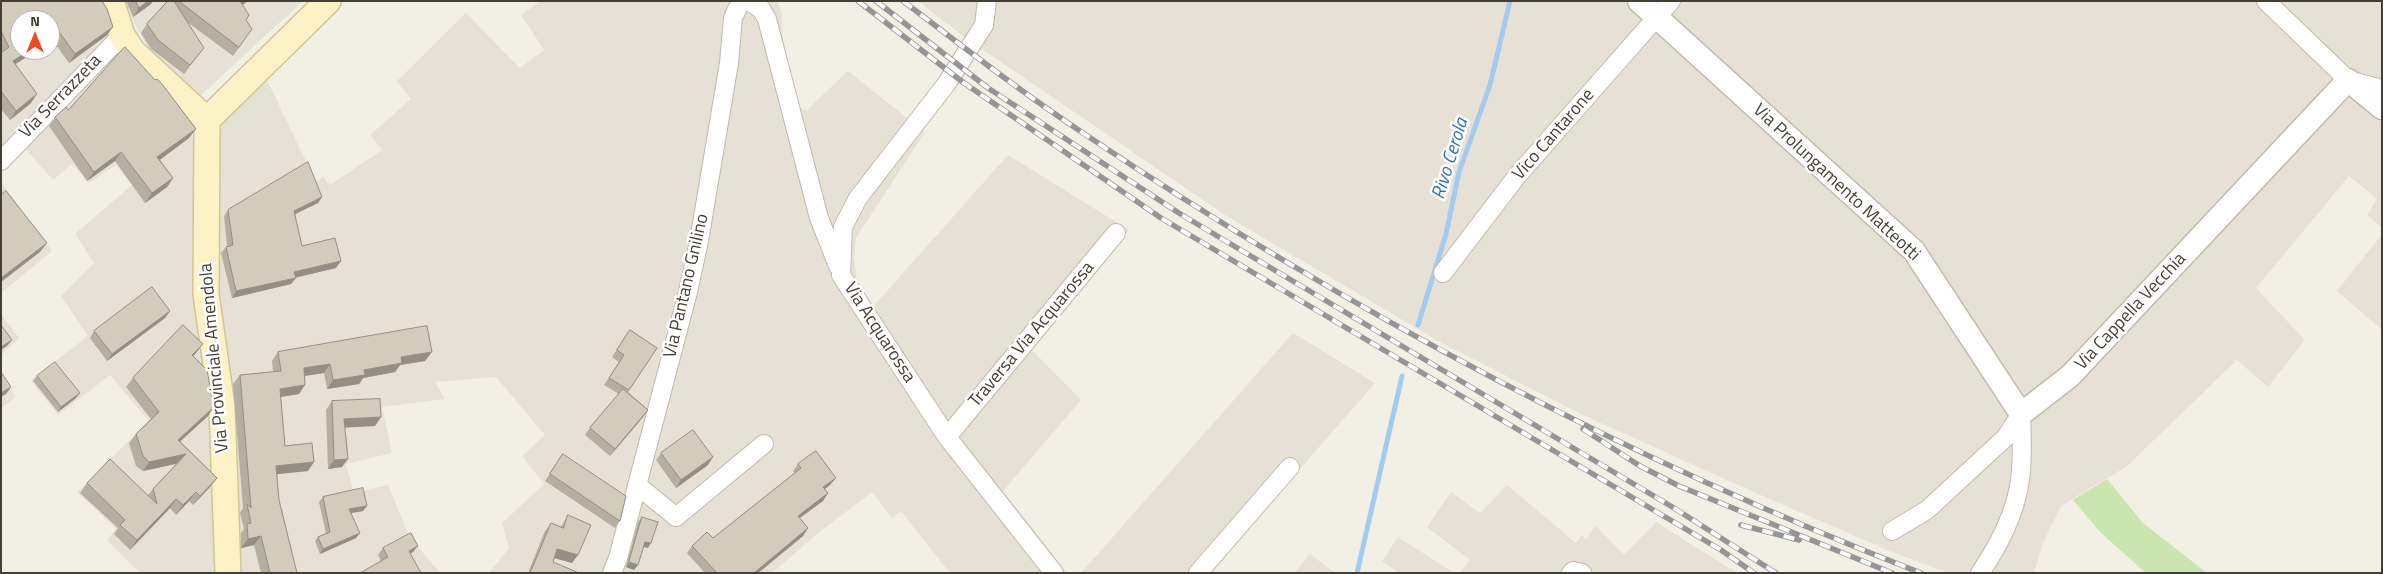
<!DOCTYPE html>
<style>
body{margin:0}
#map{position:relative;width:2383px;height:574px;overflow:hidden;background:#f2efe5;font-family:"Titillium Web",sans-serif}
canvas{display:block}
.frame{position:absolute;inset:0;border:2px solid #443f35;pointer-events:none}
.north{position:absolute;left:10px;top:10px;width:50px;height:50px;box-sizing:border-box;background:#fff;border:1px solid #b4b2ae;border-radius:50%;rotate:0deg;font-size:14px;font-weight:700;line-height:20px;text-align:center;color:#443f35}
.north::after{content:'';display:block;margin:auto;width:18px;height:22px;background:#f3481c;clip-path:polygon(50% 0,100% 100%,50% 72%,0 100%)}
</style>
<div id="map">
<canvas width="2383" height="574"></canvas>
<div class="frame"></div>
<div class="north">N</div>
</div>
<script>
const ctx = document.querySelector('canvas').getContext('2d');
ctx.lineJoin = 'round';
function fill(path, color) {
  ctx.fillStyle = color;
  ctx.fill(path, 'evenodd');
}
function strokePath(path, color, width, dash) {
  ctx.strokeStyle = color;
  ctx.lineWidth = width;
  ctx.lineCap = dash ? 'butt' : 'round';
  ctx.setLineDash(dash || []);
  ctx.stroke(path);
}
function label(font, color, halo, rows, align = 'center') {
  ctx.font = font + ' "Titillium Web",sans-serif';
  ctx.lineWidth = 5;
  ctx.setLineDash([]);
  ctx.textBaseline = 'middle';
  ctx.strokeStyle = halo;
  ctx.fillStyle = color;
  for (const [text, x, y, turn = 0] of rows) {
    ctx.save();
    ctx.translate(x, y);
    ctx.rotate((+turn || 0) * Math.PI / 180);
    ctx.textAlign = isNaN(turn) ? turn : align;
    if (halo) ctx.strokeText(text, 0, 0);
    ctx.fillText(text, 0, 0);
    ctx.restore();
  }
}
const residential = new Path2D(`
 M1,1L114,33L1,150ZM20,20H50V50H20Z
 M123,1H303L201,95L149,50Z
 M541,1H778L782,17L783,44L797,109L807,110L848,71L925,132L856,238L854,256L856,275L864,297L871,309L1008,155L1129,230L1029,347L1081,400L1003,491L1067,573H950L901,511L892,518L872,492L818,533L772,573H489L509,548L502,523L544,484L522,456L545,435L496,377L435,382L445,399L382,407L392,453L346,464L354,493L388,485L409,536L440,573H238L214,273L220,202L221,125L227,113L266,78L316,182L323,177L330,185L382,150L370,135L411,99L397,81L466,13L520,68L544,50L521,15Z
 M918,1H2382V228L2367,215L2377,199L2349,176L2256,288L2305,340L2268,387L2237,360L2127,466L2061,506L2043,543L2034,573H1949L1892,552L1749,490L1583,415L1438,341L1225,215L963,36Z
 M119,49L191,132L199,166L207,392L216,471L218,573H140L107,540L116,529L77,492L149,421L110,375L58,415L31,380L88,336L61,296L94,263L75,234L132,185L116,165L89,183L72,164L53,180L23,146Z
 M1,182L52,251L1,293Z
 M2382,234V330L2337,291Z
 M1,314L19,338L1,355Z
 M1293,333L1375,383L1209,573H1081Z
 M1,377L16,397L1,408Z
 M1507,485L1576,543L1582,535L1586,539L1596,526L1624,555L1656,522L1737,573H1460L1470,560L1427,527L1451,492L1480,513Z
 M1398,537L1454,573H1399L1382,561Z
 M1310,554L1335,573H1294Z`);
const green = new Path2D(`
 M2107,479L2143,523L2207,573H2146L2101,533L2073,500Z`);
const stream = new Path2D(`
 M1418,325L1446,234L1459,172L1490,85L1510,1
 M1357,573L1402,376`);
const minor = new Path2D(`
 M748,1L761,9L767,19L819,218L838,266
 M987,1L984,25L947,83L858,198L843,227L841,275L947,437L1054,573
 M2266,1L2348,80L2382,89
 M1,161L122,35
 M1443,273L1517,176L1671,1
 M947,437L1116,233
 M637,485L676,517L764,444
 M1892,531L1927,510L2006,437L2021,414
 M612,573L618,558L688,292L699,241L729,63L733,18L740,3L748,1
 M1198,573L1290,467
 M1571,573L1573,571L1582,573
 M1980,573C1998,547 2016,512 2020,480C2023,458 2022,436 2021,414`);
const tertiary = new Path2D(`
 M1639,1L1914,251L2021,414L2070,376L2348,80L2382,108`);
const secondary = new Path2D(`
 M111,1L122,35L133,52L207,120L206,294L222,407L228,573
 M207,120L328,1`);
const rail = new Path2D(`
 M858,1L964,83L1161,218L1721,550L1754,573
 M876,1L988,88L1182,215L1674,508L1776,573
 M903,1C962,46 1021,92 1083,133C1345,309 1627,459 1921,573
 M1583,429L1640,466L1679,486L1892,573
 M1741,525L1799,540`);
const wall = new Path2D(`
 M1,1L107,35L69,63L53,41L50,42V20L20,50H38L15,64L31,103L10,120L1,109Z
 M126,1H153L151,4L133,17Z
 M168,1H248L243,5L246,20V38L233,56L186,21L197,57L184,74L151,49L141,33L147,24Z
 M68,110L189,138L160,160L173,178L167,187L145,203L115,161L87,181L49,126L55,117Z
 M322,197L318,203L295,214L302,246L336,268L296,277L291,284L232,298L221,253L226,247L227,246L224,216L228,210Z
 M170,311L165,318L107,361L90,338L94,331Z
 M630,330L657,348L628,392L648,410L643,417L610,456L585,435L590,428L619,394L604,385L619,362L612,357Z
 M278,352L425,361L400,365L395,372L363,378L359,384L327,389L324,373L304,376L299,394L280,397L285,446L308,471L277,474L279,500L297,573H261L254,545L241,548V533L244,529L240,513L243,508L233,384L240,375L273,372L272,361Z
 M196,353L193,356L208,416L180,441L217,478L210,487L193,505L189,501L176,515L170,508L130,550L114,534L118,528L80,493L87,483L148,495L153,489L176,464L143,471L136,466L129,443L136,434L151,419L126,387L133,378Z
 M37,376L76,398L58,412L33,381Z
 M332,401L375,426L345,427L342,467L328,469L326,410Z
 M661,453L708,465L676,488L656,460Z
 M563,454L620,521L615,528L545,481Z
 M798,464L830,485L825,489L828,493L823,501L799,518L808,528L803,536L758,573H705L687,553L692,546L713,538L795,473L793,471Z
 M323,497L363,511L350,513L356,538L320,554L315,541L318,537L326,533L319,502Z
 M568,515L572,563L554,558L553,562L579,573H528L545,531L551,523L561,527Z
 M642,517L648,548L643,547L634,570L626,567L638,522Z
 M383,548L413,552L381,561L378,555Z`);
const shadedWall = new Path2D(`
 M148,1H153L151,4L133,17L139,8Z
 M240,1H248L234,10Z
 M113,27L107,35L69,63L75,54Z
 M59,32L53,41L50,42V38Z
 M30,50H38L6,70L13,61Z
 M37,94L31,103L10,120L16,111Z
 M196,129L189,138L151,166L157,157Z
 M121,152L115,161L87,181L94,172Z
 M173,178L167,187L145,203L152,193Z
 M322,197L318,203L289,217L294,211Z
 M47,243L40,252L1,282V278Z
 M341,261L336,268L290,279L294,272Z
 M296,278L291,284L232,298L236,291Z
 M170,311L165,318L107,361L112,354Z
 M12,340L7,346L1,350V347Z
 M203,344L196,353L186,364L192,355Z
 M432,352L425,361L400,365L395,372L363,378L359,384L327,389L333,380L401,357Z
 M330,364L324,373L297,377L304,368Z
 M305,385L299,394L273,398L280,389Z
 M11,387L6,394L1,397V393Z
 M80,393L76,398L58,412L61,407Z
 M214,407L208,416L172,449L178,440Z
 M648,410L643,417L610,456L615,449Z
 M381,417L375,426L338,428L344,419Z
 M186,454L179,463L143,471L149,462Z
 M713,457L708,465L676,488L681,480Z
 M348,459L342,467L328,469L334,460Z
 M314,462L308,471L269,475L276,466Z
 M217,478L210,487L193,505L200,496Z
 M836,478L830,485L818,494L823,487Z
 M196,492L189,501L176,515L183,505Z
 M828,493L823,501L793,523L798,516Z
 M176,499L170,508L130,550L137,540Z
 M367,506L363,511L345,514L349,509Z
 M808,528L803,536L758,573H754Z
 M360,533L356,538L320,554L323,549Z
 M261,536L254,545L241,548L248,539Z
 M645,542L651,543L648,548L641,546Z
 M418,546L413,552L404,557L409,551Z
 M557,549L578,555L572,563L551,557Z
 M629,562L638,565L634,570L626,567Z`);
const building = new Path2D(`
 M1,1H102L107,9L113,27L75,54L59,32L50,38V20H20V50H30L13,61L37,94L16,111L1,91V53L9,47L1,31Z
 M136,1H148L139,8Z
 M168,1H174L204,48L190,65L158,40L147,24Z
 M179,1H240L249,15L246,20L252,29L239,47Z
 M125,47L155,80L157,79L162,84L196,129L157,157L173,178L152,193L121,152L94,172L55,117L66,107L68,110Z
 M308,162L322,197L294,211L302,246L335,238L341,261L294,272L296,278L236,291L226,247L233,245L228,210Z
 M6,191L47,243L1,278V195Z
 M152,287L170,311L112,354L94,331Z
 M1,325L12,340L1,347Z
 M183,325L203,344L192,355L207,370L214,407L178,440L217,478L200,496L196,492L183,505L176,499L137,540L120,525L125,520L87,483L110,459L157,504L153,489L186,454L149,462L143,456L136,434L159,412L133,378Z
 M427,326L432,352L401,357L402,363L364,370L365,375L333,380L330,364L304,368L305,385L280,389L285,446L312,443L314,462L276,466L279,500L297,573H270L261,536L248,539L247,524L251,523L247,504L251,508L240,375L281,371L278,352Z
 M630,330L657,348L629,390L609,378L624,355L617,350Z
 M55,362L80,393L61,407L37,376Z
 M1,372L11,387L1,393Z
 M623,389L648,410L615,449L590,428Z
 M380,399L381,417L344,419L348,459L334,460L332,401Z
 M693,430L713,457L681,480L661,453Z
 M816,451L836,478L823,487L828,493L798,516L808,528L754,573H717L692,546L707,532L713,538L801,468L798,464Z
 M563,454L626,496L620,521L550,474Z
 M363,488L367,506L349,509L360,533L323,549L318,537L330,532L323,497Z
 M568,515L591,525L578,555L557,549L553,562L579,573H530L551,523L563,528Z
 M642,517L658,522L651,543L645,542L638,565L629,562Z
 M411,533L418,546L409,551L421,573H360L388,557L383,548Z`);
const streetNames = [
 ["Via Serrazzeta",61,97,-46],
 ["Vico Cantarone",1554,135,-49],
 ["Via Prolungamento Matteotti",1836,183,43],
 ["Via Pantano Gnilino",687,286,-77],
 ["Via Cappella Vecchia",2131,312,-47],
 ["Via Acquarossa",879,333,57],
 ["Traversa Via Acquarossa",1032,335,-50],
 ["Via Provinciale Amendola",215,358,-95]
];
const waterNames = [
 ["Rivo Cerola",1451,159,-73]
];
fill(residential, '#e6e1d4');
fill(green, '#cae5af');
strokePath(stream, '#a3cbee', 5);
strokePath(minor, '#c0baab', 20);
strokePath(tertiary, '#c0baab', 25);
strokePath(secondary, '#d1c497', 28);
strokePath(minor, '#fff', 18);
strokePath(tertiary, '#fff', 22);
strokePath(secondary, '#fdf2c5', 25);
strokePath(rail, '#959595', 5.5);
strokePath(rail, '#fff', 4, [11]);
fill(wall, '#b5afa1');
fill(shadedWall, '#948e83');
fill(building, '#d3cbbb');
strokePath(building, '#948e83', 1);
label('18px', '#443f35', '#fff', streetNames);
label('italic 19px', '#3272ad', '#fff', waterNames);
</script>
